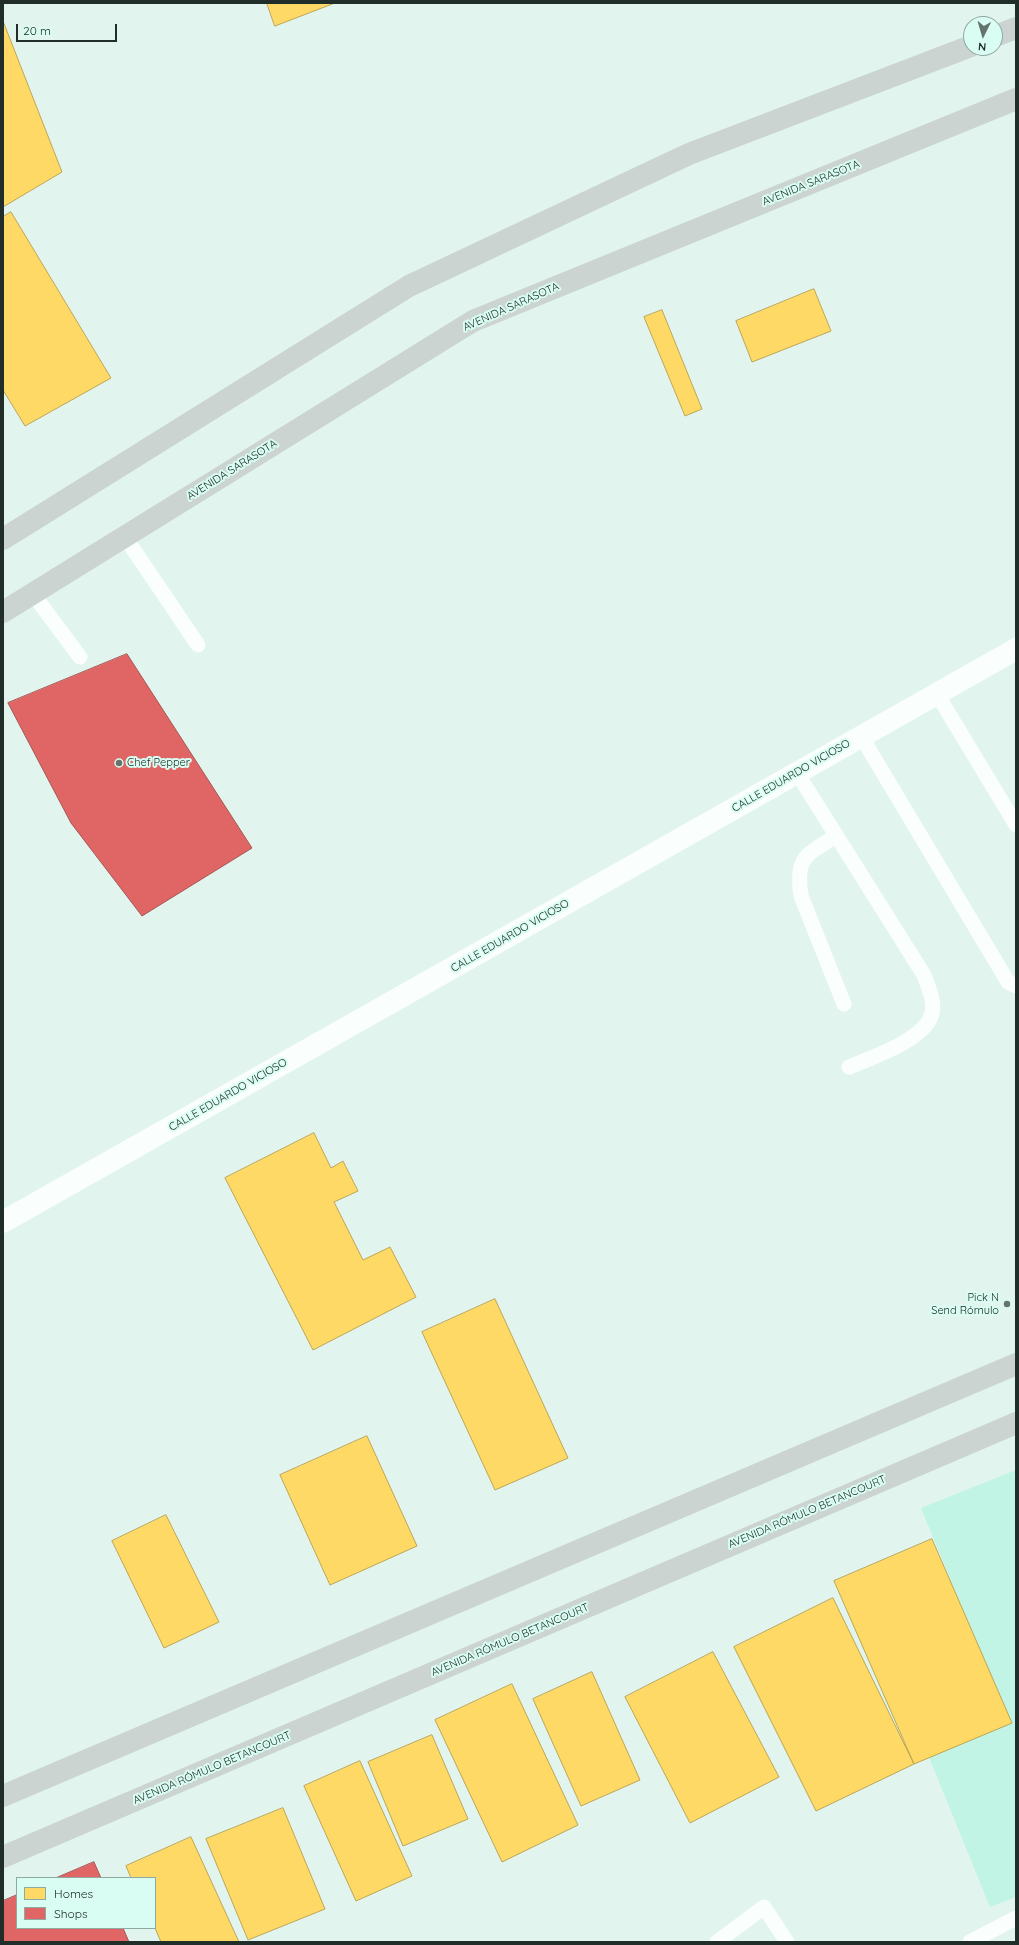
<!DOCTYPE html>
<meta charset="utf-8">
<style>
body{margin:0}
#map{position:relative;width:1019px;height:1945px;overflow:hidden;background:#e1f5ee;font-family:Quicksand,sans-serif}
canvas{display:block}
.frame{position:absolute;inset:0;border:4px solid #202d29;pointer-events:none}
.legend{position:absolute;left:16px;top:1877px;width:140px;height:52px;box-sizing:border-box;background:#d9fdf2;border:1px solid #8faaa2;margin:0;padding:5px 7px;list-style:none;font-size:12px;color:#202d29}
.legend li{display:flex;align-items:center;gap:8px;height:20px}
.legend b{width:20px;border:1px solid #8faaa2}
.north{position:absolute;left:963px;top:16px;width:40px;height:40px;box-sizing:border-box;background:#d9fdf2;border:1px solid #8faaa2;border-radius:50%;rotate:185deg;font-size:11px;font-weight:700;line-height:16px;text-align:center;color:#202d29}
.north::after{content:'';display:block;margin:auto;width:14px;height:18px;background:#64736e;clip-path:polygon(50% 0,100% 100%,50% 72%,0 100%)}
.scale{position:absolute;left:16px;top:24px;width:101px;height:18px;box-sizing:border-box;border:2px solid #202d29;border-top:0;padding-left:5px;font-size:12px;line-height:14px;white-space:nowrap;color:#202d29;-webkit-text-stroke:3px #d9fdf2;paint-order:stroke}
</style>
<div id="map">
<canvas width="1019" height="1945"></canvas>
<div class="frame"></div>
<ul class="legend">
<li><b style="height:11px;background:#ffd966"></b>Homes</li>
<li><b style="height:11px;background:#e06666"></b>Shops</li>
</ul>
<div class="north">N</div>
<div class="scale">20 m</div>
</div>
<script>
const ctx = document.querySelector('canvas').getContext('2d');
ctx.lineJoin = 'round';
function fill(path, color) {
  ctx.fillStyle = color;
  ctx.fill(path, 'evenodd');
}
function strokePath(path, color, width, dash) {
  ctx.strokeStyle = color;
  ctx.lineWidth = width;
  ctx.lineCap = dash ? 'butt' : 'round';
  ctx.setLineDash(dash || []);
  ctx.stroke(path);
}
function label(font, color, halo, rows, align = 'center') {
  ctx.font = font + ' Quicksand,sans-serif';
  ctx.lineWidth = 4;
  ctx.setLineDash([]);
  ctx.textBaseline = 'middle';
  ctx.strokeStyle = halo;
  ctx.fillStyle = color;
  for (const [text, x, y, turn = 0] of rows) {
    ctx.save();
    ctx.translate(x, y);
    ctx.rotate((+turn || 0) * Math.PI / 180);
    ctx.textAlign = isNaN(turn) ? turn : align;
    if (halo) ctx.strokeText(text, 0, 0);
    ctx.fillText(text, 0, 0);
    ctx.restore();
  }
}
const green = new Path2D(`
 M1016,1470V1897L990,1907L926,1750L1007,1718L921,1508Z`);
const homes = new Path2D(`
 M267,3H335L275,26Z
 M3,21L62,172L3,207Z
 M11,212L111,378L25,426L3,390V217Z
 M814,289L831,331L752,362L736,321Z
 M662,310L702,409L685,416L644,317Z
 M314,1133L331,1168L343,1161L358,1191L334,1202L363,1260L390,1247L416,1297L313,1350L225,1178Z
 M495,1299L568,1458L495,1490L422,1332Z
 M367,1436L417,1546L330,1585L280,1475Z
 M166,1515L219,1622L164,1648L112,1541Z
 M932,1539L1012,1723L914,1764L834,1581Z
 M833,1598L914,1764L816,1811L734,1647Z
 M713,1652L779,1777L690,1823L625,1697Z
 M592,1672L640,1780L581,1806L533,1699Z
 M512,1684L578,1825L502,1862L435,1720Z
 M432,1735L468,1819L403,1846L368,1762Z
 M360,1761L412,1876L356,1901L304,1786Z
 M283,1808L325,1909L248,1940L206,1839Z
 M191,1837L239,1942H161L155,1928V1878H131L126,1866Z`);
const shops = new Path2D(`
 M127,654L252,848L142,916L71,823L8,703Z
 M94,1862L101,1878H56Z
 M17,1895V1928H123L129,1942H3V1901Z`);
const service = new Path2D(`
 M125,537L198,645
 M33,594L80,657
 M937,694L1016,825
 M861,736L1008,982L1016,986
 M797,773L924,975C928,987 935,1000 932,1013C927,1039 871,1058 849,1067
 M836,836C806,855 795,857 801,896L844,1004
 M717,1942L764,1907L787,1942
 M970,1942L1016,1918`);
const minor = new Path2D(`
 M3,1222L1016,649`);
const secondary = new Path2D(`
 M995,36L1016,28
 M3,539L409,286L689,154L971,46
 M3,612L473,321L1016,99
 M3,1796L1016,1364
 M3,1857L1016,1423`);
const markers = [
 [119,763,4,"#64736e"],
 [1007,1304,4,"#64736e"]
];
const streetNames = [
 ["AVENIDA SARASOTA",811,183,-22],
 ["AVENIDA SARASOTA",511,307,-24],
 ["AVENIDA SARASOTA",232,470,-32],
 ["CALLE EDUARDO VICIOSO",791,776,-30],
 ["CALLE EDUARDO VICIOSO",510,936,-30],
 ["CALLE EDUARDO VICIOSO",228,1095,-30],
 ["AVENIDA RÓMULO BETANCOURT",807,1512,-23],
 ["AVENIDA RÓMULO BETANCOURT",510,1640,-23],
 ["AVENIDA RÓMULO BETANCOURT",212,1768,-23]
];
const poiNames = [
 ["Chef Pepper",127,763],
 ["Pick N",999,1298,"right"],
 ["Send Rómulo",999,1311,"right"]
];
fill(green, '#c2f4e5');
fill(homes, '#ffd966');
strokePath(homes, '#bca554', 1);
fill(shops, '#e06666');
strokePath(shops, '#a65554', 1);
strokePath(service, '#fafefc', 15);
strokePath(minor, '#fafefc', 22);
strokePath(secondary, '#cbd4d1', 22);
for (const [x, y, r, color] of markers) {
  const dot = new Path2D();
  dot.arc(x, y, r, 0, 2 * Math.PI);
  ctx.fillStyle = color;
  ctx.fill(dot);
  strokePath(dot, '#d9fdf2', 1.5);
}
label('11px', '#202d29', '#d9fdf2', streetNames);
label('11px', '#202d29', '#d9fdf2', poiNames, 'left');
</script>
